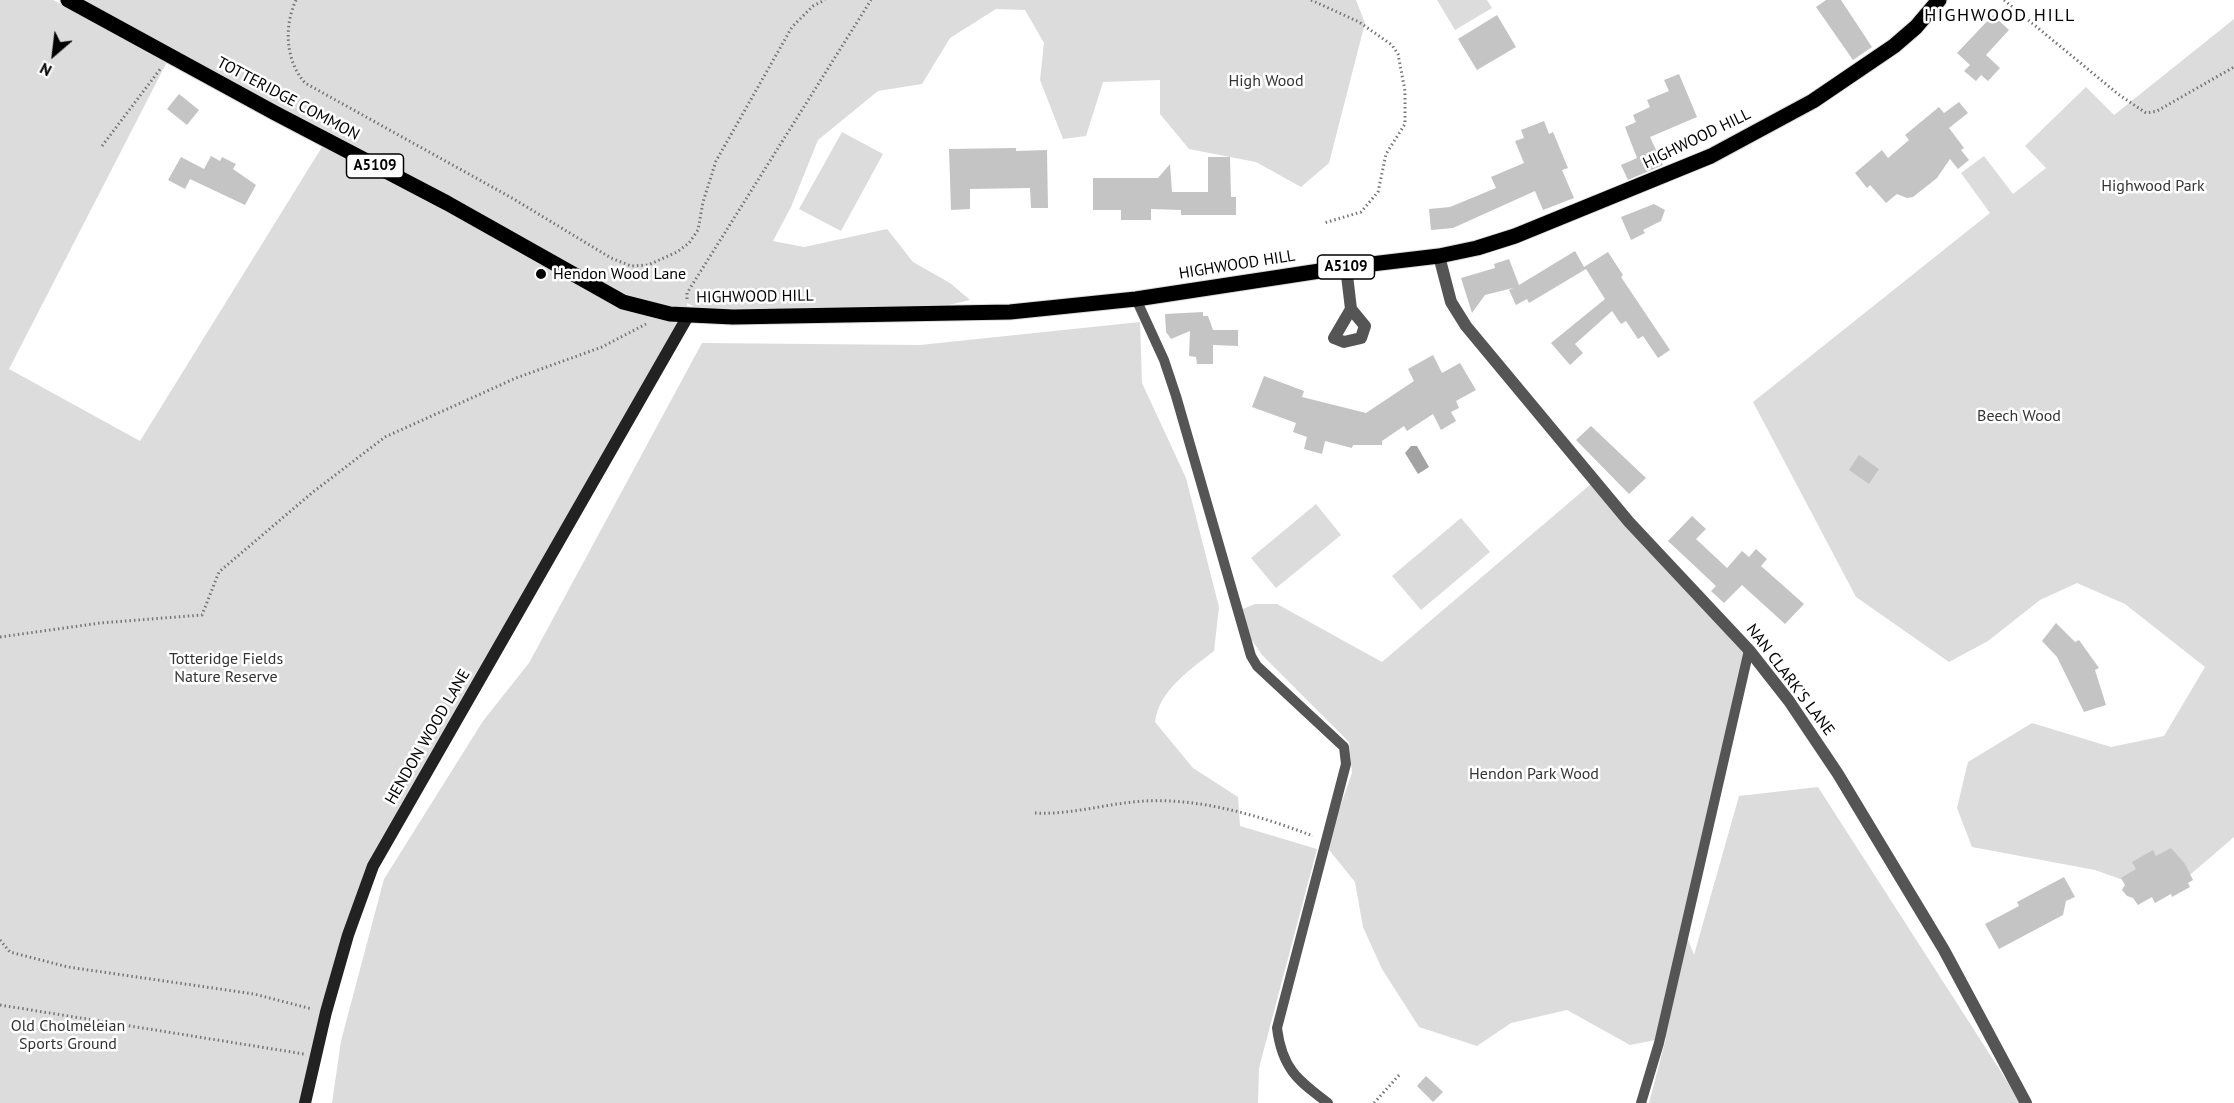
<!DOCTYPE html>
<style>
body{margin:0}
#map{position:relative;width:2234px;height:1103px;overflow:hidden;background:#fff;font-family:"PT Sans",sans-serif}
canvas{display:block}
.north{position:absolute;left:24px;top:24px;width:60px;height:60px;-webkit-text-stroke:4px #fff;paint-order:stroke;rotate:208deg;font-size:16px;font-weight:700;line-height:24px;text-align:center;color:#000}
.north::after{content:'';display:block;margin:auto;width:21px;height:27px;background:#000;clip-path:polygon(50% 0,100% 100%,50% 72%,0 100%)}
</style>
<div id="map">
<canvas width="2234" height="1103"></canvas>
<div class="north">N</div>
</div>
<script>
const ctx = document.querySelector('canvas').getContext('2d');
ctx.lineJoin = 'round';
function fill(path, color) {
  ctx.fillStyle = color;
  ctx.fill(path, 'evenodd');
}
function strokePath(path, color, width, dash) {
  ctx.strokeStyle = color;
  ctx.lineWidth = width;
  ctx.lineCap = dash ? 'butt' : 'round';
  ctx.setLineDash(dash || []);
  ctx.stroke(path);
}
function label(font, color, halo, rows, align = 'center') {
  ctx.font = font + ' "PT Sans",sans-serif';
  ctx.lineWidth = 5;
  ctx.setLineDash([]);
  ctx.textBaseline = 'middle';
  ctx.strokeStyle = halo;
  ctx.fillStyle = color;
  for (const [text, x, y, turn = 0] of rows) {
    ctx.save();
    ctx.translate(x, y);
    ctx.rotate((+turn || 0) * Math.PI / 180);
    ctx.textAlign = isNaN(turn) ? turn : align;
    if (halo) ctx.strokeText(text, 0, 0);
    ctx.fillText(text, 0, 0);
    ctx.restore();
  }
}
const green = new Path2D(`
 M0,0H53L157,50L68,0H1356L1365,23L1329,163L1301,187L1256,162L1189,149L1160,114V80L1103,82L1086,136L1063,139L1040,80L1044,43L1025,10L996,9L950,38L922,84L878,91L818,140L791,207L773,241L804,247L887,229L913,262L950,283L970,300L902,316L700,310L687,303L688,316L373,866L305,1103H0ZM170,56L338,147L334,153L322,147L140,441L9,369Z
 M1437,0H1487L1492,8L1455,30Z
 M2234,19V837L2191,874L2140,886L2095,870L1972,847L1957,808L1968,762L2032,723L2111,747L2164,736L2205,667L2125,604L2077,583L2040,600L1988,641L1949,662L1856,597L1753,402L1990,213L1961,173L1984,156L2013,194L2046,168L2025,146L2086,87L2114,115Z
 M842,132L883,154L841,231L799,209Z
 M1140,322L1142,383L1186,478L1219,607L1214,651C1190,670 1159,690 1155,722L1193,768L1238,797L1240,826L1317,849L1259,1068L1258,1103H332L341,1041L384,879L483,721L529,663L702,343L920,345Z
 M1598,478L1749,650L1684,929L1694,955L1739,796L1818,787L2021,1103H1649L1666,1038L1630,1045L1567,1010L1511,1023L1477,1046L1419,1027L1382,969L1363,927L1355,882L1326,846L1352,773L1349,742L1262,655L1247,633L1240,610L1255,604H1277L1382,662Z
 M1316,504L1341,535L1276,588L1251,558Z
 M1461,518L1490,552L1421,610L1392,576Z`);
const water = new Path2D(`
 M1411,446H1417L1429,467L1418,474L1405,453Z`);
const building = new Path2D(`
 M1826,0H1841L1872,47L1853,60L1816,7Z
 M1497,15L1516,47L1477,70L1458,39Z
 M1993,15L2009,30L1986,55L2000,68L1988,81L1981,75L1976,81L1964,71L1970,65L1957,53Z
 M1679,74L1697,117L1650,137L1663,165L1628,180L1621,165L1637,158L1625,127L1636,122L1633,115L1650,107L1647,100L1669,91L1664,80Z
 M179,94L199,110L187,125L167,109Z
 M1959,102L1968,113L1949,128L1964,148L1961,150L1969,160L1958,169L1950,159L1937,178L1913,197L1907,198L1897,194L1886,203L1870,185L1867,188L1855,173L1882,150L1888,158L1909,140L1905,135L1939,107L1944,113Z
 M1544,121L1549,134L1553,132L1568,168L1562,170L1574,198L1543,210L1535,191L1453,228L1431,230L1429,209L1450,207L1496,188L1491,177L1524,163L1515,141L1524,138L1521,130Z
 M1016,148V151L1047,150L1048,208H1031L1030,188L970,189V209L951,210L949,149Z
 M211,156L220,161L222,157L236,164L233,169L256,185L245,205L190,179L185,189L168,180L181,157L204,169Z
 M1208,157H1230L1231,197H1236V215H1181V210L1151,209V220H1121V210H1093V178H1158L1170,164L1172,192H1208Z
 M1654,204L1665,210L1661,221L1643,230L1645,233L1631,240L1621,217Z
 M1575,251L1584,267L1608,252L1623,275L1621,277L1670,350L1658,358L1643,336L1638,339L1626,321L1621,324L1612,311L1575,344L1583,353L1570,365L1551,343L1605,299L1586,269L1529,303L1527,299L1516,305L1509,290L1513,288L1485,295L1472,313L1461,278L1495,268L1494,264L1509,259L1519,285Z
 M1203,312V316H1208L1213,330H1238V346L1213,345V364H1197L1196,357L1189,356L1190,331L1171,339L1166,332L1165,314Z
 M1433,355L1442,373L1460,363L1476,390L1456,401L1459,408L1451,412L1456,421L1441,430L1433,414L1407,431L1404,426L1382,441V445H1353L1352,448L1325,441L1322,454L1304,449L1307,437L1293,432L1296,423L1252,407L1264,376L1304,391L1302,397L1366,413L1414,381L1408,369Z
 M1591,426L1646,478L1629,494L1576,440Z
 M1859,455L1879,469L1869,484L1849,470Z
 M1692,516L1706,529L1696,539L1727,568L1742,551L1749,557L1756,549L1767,559L1761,566L1804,604L1785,624L1742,585L1724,603L1711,591L1716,586L1668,541Z
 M2056,623L2075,642L2079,640L2099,668L2095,670L2106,705L2084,712L2057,657L2042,641Z
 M2171,848L2185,864L2193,880L2188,883L2190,887L2172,897L2171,894L2155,903L2152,897L2138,905L2133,898L2127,896L2122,890L2125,885L2121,878L2136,869L2132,862L2153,850L2156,856Z
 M2064,877L2075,897L2066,901L2063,915L1999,949L1985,924L2019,906L2017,902Z
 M1426,1076L1443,1092L1433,1102L1417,1086Z`);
const path = new Path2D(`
 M296,0C284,26 285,60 305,83L512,198L611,258L631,266L648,265L677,252L689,243L698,230L703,202L716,161L792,27L813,6L825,0
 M1311,0L1359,22L1392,45L1398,54L1405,91V124L1386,154L1378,192L1361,212L1324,223
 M2004,0L2118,94L2146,113L2157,111L2234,67
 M102,146L161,68
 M687,299V293L871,0
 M0,637L100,623L202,615L219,572L313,492L385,437L516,378L602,347L646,324
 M1035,813C1072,815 1108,803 1145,801C1201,798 1261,816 1313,836
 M0,940L10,952L68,967L254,994L312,1009
 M0,1005L304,1054
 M1374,1103L1401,1073`);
const lane = new Path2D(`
 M1136,299L1164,360L1176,396L1251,656L1257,666L1344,747L1346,764L1277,1028C1282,1068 1297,1080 1328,1103
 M1641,1103L1659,1043L1749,650`);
const street = new Path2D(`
 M1439,256L1451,302L1466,326L1629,522L1749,650L1789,701L1838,774L1944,950L2026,1103
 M1346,267L1351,309L1334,338L1344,342L1361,338L1365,326L1351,309`);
const secondary = new Path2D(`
 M305,1103L326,1012L348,935L373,866L688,316`);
const primary = new Path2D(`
 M68,0L275,113L447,203L623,302L670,314L733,317L1010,312L1136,299L1346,267L1439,256L1477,248L1515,236L1711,156L1813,101L1894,46L1916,27L1939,0`);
const markers = [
 [541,274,6,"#000"]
];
const shields = [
 [375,166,57],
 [1346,267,57]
];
const shieldNames = [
 ["A5109",375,166],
 ["A5109",1346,267]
];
const parkNames = [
 ["High Wood",1266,81],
 ["Highwood Park",2153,186],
 ["Beech Wood",2019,416],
 ["Totteridge Fields",226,659],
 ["Nature Reserve",226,677],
 ["Hendon Park Wood",1534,774],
 ["Old Cholmeleian",68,1026],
 ["Sports Ground",68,1044]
];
const streetNames = [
 ["TOTTERIDGE COMMON",288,99,28],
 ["HIGHWOOD HILL",1697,139,-26],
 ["HIGHWOOD HILL",1237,265,-9],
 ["HIGHWOOD HILL",755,297,-1],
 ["NAN CLARK'S LANE",1790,680,53],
 ["HENDON WOOD LANE",428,737,-60]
];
const poiNames = [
 ["Hendon Wood Lane",553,274]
];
const neighbourhoodNames = [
 ["HIGHWOOD HILL",2000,16]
];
fill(green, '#dcdcdc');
fill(water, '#a3a3a3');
fill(building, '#c4c4c4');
strokePath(primary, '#dbdbdb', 17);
strokePath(path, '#777', 3, [1.5, 3]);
strokePath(lane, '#555', 10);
strokePath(street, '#555', 12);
strokePath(secondary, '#222', 12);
strokePath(primary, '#000', 15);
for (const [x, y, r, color] of markers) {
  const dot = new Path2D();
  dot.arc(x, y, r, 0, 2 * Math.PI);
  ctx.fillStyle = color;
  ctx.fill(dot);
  strokePath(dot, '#fff', 2);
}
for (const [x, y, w] of shields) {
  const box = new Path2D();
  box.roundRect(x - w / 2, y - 12, w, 24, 4.5);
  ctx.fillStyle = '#fff';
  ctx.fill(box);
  strokePath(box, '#000', 1.5);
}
label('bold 15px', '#000', null, shieldNames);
label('16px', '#333', '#fff', parkNames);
label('16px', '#000', '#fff', streetNames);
label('16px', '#000', '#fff', poiNames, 'left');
ctx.letterSpacing = '1.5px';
label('18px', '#000', '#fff', neighbourhoodNames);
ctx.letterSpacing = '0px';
</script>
